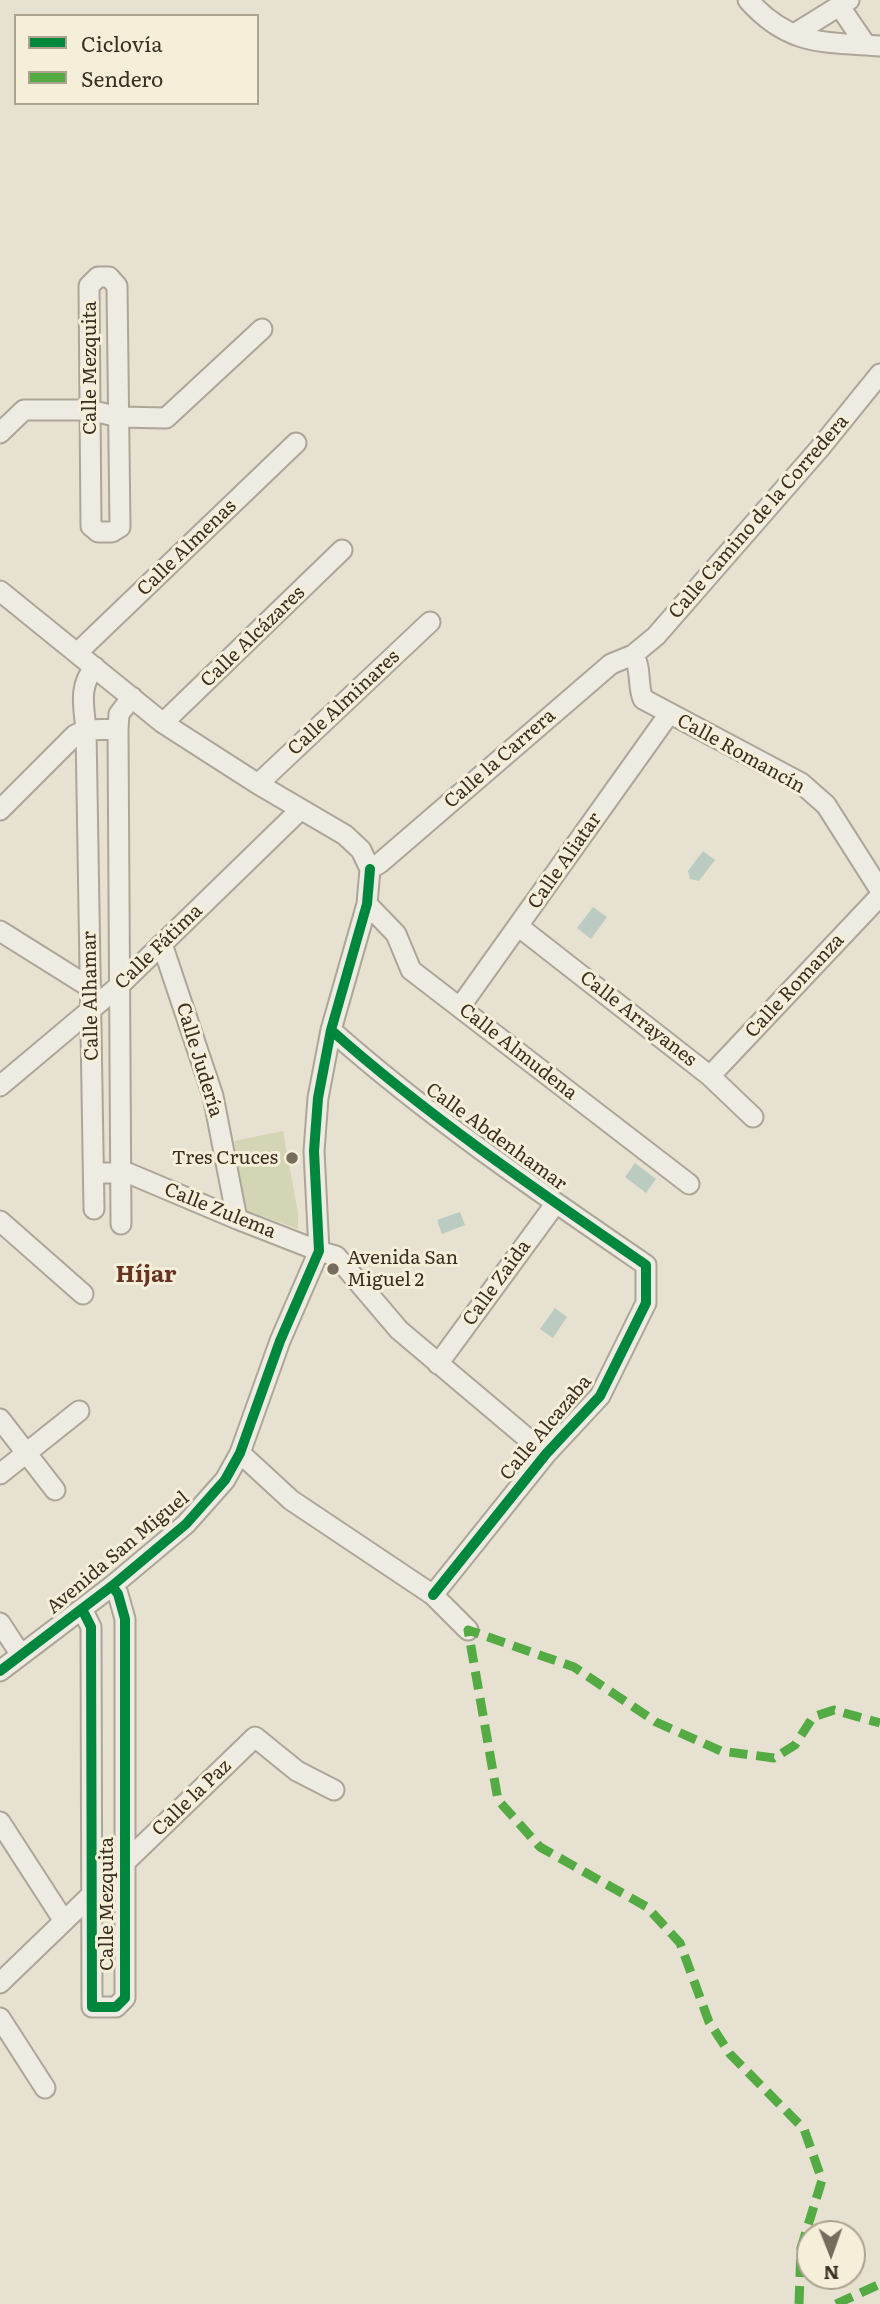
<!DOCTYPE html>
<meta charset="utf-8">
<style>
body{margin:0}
#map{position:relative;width:880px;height:2304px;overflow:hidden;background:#e6e1d1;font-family:Literata,serif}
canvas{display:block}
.legend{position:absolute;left:14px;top:14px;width:245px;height:91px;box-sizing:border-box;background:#f5eed9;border:2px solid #aba28f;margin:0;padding:9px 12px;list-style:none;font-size:21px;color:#3b2f21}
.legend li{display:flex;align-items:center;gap:14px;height:35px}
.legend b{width:35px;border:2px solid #aba28f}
.north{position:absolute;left:796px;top:2220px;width:70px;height:70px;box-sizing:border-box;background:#f5eed9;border:2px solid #aba28f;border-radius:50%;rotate:179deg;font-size:19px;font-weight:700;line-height:28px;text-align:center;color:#3b2f21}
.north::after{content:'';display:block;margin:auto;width:24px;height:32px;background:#776d5f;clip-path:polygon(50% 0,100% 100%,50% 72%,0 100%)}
</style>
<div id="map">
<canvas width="880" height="2304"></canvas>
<ul class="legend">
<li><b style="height:9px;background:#00873e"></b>Ciclovía</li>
<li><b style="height:9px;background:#55ab43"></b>Sendero</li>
</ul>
<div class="north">N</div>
</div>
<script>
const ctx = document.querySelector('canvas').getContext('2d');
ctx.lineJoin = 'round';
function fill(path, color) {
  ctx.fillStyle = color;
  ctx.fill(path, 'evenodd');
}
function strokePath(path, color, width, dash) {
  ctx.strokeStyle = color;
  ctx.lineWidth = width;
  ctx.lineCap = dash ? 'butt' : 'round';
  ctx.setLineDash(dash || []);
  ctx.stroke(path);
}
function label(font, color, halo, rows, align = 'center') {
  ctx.font = font + ' Literata,serif';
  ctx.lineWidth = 6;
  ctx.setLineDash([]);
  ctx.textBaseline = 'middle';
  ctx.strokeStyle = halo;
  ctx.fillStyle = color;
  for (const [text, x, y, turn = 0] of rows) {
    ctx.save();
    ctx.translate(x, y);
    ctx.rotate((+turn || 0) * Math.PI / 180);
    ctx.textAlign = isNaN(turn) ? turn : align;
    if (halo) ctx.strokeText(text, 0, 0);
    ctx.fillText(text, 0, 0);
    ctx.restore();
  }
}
const green = new Path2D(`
 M283,1131L298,1213V1229L246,1210L234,1141Z`);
const water = new Path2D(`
 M703,851L715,860L699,881L690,879L688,871Z
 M593,907L607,917L591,939L577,928Z
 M635,1163L656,1179L646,1193L625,1177Z
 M460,1212L465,1225L442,1234L437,1220Z
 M555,1308L567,1317L553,1338L540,1329Z`);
const minor = new Path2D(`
 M748,0C789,46 823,42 880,46
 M840,7L866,45
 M794,34L849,0
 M98,277H109L117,286L120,527L112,532H98L91,526L89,286Z
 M0,433L24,410H89L119,417L166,418L262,329
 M0,591L163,723L258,784L345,835L361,850L370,869
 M77,653L296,443
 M633,655C642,667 637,685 643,699L801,783L826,805L880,890
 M163,723L342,550
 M258,784L430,622
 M0,810L75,735L86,730L118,729
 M370,869L380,863L611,664L633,655L656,636L820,448L880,374
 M367,904L396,934L411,970L689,1184
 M518,926L710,1076L753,1117
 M0,931L91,988
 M162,944L213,1096L237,1219
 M460,1007L669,714
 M331,1030C429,1117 538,1191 646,1265V1303L600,1396L546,1454L433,1595
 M710,1076L880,896
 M0,1086L119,986L300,810
 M94,1173H128L237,1219L319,1251L336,1256L399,1330L546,1454
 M94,1209L86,730C84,707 78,686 95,667
 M0,1221L83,1294
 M121,1224L118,729L119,714L132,697
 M438,1364L556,1203
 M0,1419L55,1490
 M240,1453L291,1500L433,1595L468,1630
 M0,1474L79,1411
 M82,1609L91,1627L92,2007H116L125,1998V1619L118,1594L112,1586
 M0,1623L21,1655
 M0,1671L112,1586L186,1524L225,1480L240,1453L280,1341L319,1251L314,1151L318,1098L331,1030L367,904L370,869
 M0,1822L64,1921
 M0,1983L255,1737L297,1771L334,1790
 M0,2018L45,2088`);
const quiet = new Path2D(`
 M799,2304L801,2248L822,2180L804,2129L730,2054L709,2022L680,1943L647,1907L540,1847L498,1800L468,1630L574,1667L656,1722L721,1751L774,1758L795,1745L813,1717L834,1710L880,1723
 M836,2304L880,2284`);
const cycleway = new Path2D(`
 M331,1030C429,1117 538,1191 646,1265V1303L600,1396L546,1454L433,1595
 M82,1609L91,1627L92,2007H116L125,1998V1619L118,1594L112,1586
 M0,1671L112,1586L186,1524L225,1480L240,1453L280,1341L319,1251L314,1151L318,1098L331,1030L367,904L370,869`);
const markers = [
 [292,1158,7,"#776d5f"],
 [333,1269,7,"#776d5f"]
];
const streetNames = [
 ["Calle Mezquita",90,368,-90],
 ["Calle Camino de la Corredera",759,517,-49],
 ["Calle Almenas",187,548,-44],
 ["Calle Alcázares",253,637,-44],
 ["Calle Alminares",344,703,-43],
 ["Calle Romancín",741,754,29],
 ["Calle la Carrera",500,759,-41],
 ["Calle Aliatar",565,861,-55],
 ["Calle Fátima",159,947,-44],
 ["Calle Romanza",795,986,-47],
 ["Calle Alhamar",91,996,-91],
 ["Calle Arrayanes",638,1019,38],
 ["Calle Almudena",518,1052,38],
 ["Calle Judería",199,1060,73],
 ["Calle Abdenhamar",496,1137,36],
 ["Calle Zulema",220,1211,22],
 ["Calle Zaida",497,1283,-54],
 ["Calle Alcazaba",546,1428,-50],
 ["Avenida San Miguel",118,1553,-40],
 ["Calle la Paz",192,1798,-44],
 ["Calle Mezquita",107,1904,-90]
];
const poiNames = [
 ["Tres Cruces",278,1158],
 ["Avenida San",347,1258,"left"],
 ["Miguel 2",347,1280,"left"]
];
const quarterNames = [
 ["Híjar",146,1275]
];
fill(green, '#d3d5b4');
fill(water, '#bccbc2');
strokePath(minor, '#aca699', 23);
strokePath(minor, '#eeebe3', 19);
strokePath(quiet, '#55ab43', 9, [18, 9]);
strokePath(cycleway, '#00873e', 10);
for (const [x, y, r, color] of markers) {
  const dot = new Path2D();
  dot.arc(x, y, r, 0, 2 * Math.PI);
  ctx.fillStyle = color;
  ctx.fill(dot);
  strokePath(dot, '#f5eed9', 2.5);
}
label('19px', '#3b2f21', '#f5eed9', streetNames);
label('19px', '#3b2f21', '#f5eed9', poiNames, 'right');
label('bold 23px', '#663422', '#f5eed9', quarterNames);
</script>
